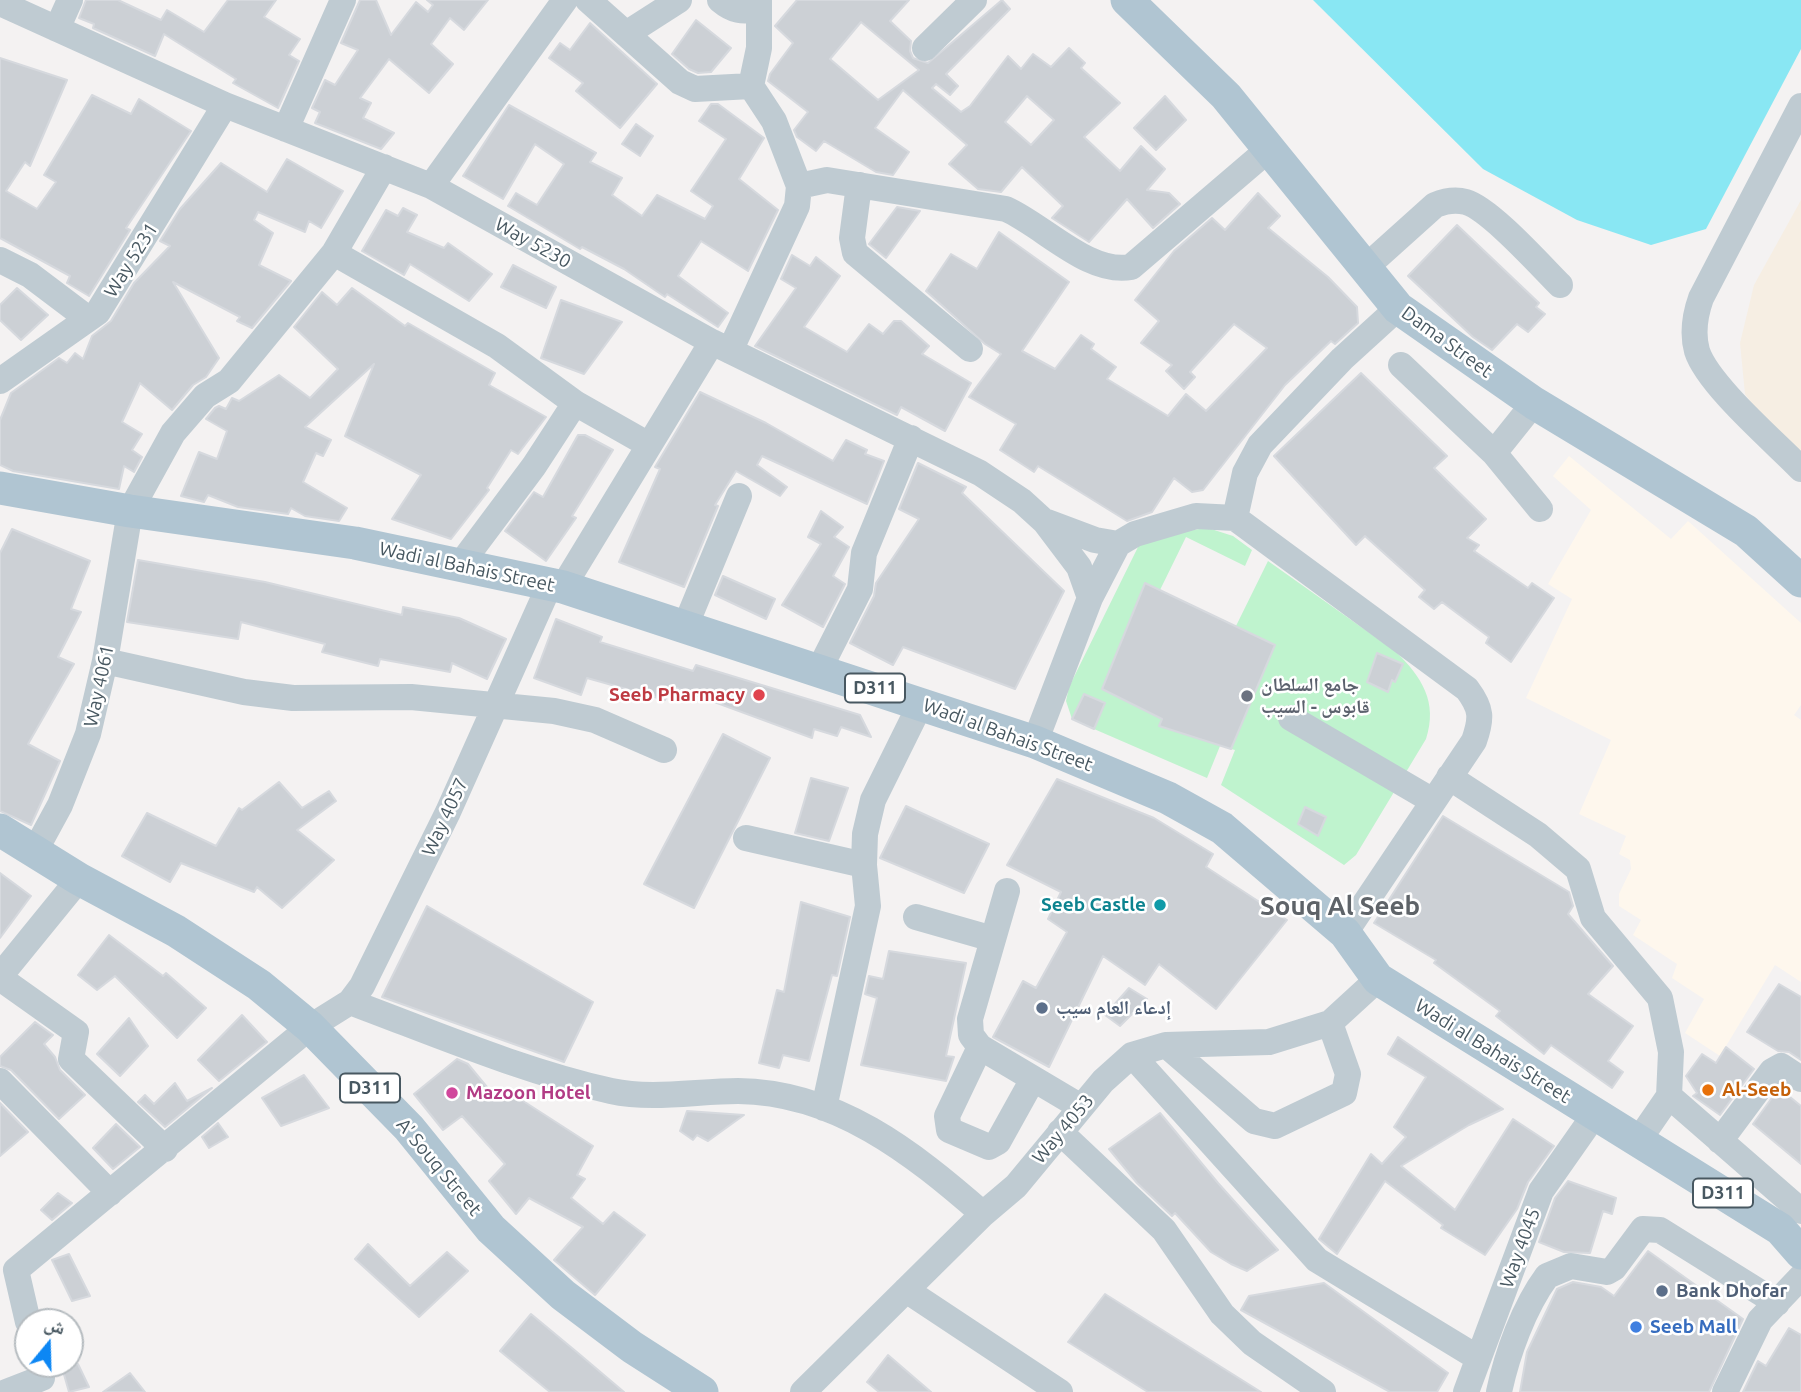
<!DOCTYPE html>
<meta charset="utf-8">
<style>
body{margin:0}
#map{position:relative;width:1801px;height:1392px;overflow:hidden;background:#f4f2f2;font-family:Ubuntu,"Noto Naskh Arabic",sans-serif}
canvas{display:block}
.north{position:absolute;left:14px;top:1308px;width:70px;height:70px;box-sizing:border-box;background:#fff;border:2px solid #b6bcc0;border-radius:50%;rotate:19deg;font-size:19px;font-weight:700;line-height:28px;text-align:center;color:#485861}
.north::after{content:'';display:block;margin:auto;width:24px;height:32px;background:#0d87f4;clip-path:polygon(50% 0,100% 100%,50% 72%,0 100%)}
</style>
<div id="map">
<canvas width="1801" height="1392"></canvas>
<div class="north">ش</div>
</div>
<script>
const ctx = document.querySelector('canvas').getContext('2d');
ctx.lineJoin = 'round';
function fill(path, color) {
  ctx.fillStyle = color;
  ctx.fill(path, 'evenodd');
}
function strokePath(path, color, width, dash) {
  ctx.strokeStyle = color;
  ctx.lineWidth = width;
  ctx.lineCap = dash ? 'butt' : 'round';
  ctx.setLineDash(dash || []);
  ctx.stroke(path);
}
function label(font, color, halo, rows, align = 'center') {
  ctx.font = font + ' Ubuntu,"Noto Naskh Arabic",sans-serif';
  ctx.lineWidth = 5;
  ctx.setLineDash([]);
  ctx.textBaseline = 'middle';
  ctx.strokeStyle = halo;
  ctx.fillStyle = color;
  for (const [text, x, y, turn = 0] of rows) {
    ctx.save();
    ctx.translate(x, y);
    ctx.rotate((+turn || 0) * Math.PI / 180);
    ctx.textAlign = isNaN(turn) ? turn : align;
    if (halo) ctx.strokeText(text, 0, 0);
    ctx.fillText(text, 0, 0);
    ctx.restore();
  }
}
const commercial = new Path2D(`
 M1569,456L1671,539L1688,521L1801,623V705L1794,715L1801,720V982L1775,965L1720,1056L1685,1033L1704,999L1672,978L1677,964L1633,935L1641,920L1619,906V894L1631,869L1630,860L1619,854L1626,836L1579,814L1611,740L1526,698L1572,599L1548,584L1591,510L1553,476Z`);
const green = new Path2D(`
 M1208,528L1233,536L1252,550L1245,566L1186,537L1160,590L1236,626L1268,561L1395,651C1422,677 1438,702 1426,739L1356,855L1344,865L1221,785L1235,750L1220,746L1207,778L1094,729L1105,703L1084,694L1072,719L1066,701L1069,687L1138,547L1150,535Z`);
const sand = new Path2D(`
 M1801,200V470L1745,394L1740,343L1754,285Z`);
const water = new Path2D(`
 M1313,0H1801V49L1706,229L1651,245L1577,220L1483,169Z`);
const building = new Path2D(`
 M86,0H118L161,20L167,10L204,32L228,0H276L264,17L300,39L289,55L299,61L278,108L233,83L236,79L164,34L155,56L93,28L94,24L79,18Z
 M360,0H376L391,35L416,2L428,12L433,5L427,0H488L464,30L450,18L431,44L453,64L429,93L389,59L360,98L371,103L363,118L394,133L381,149L315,123L320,112L312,108L325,80L335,85L358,50L341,43Z
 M797,0H909L890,21L911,41L910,51L913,58L928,63L1002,0L1010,9L946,74L958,86L950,95L936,84L932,88L961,112L970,106L1008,56L1021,69L1033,54L1051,67L1069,48L1085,63L1081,68L1120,103L1084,137L1120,171L1141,146L1165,169L1147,190L1169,193L1180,204L1153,228L1127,199L1089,242L1052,218L1063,206L1022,167L1001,192L978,189L949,164L967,145L903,90L875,128L909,152L893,175L876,172L824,141L816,151L797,137L794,130L808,112L768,81L770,74L793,43L775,26ZM861,22L919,70L878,100L830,59ZM1027,96L1054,120L1031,145L1005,122Z
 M696,20L731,48L711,72L698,73L689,69L672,54Z
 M590,23L657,84L620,128L576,91L583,83L549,58L560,43L570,50Z
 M0,58L67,80L30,166L25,162L6,191L37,209L56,182L44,175L92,95L131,114L139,99L191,131L126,228L130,230L89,296L67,283L70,276L0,238Z
 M1165,96L1186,120L1156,150L1134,128Z
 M711,104H718L764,138L739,179L778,210L748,271L701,241L678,276L728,313L718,327L667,294L665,297L624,269L582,247L580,249L508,206L516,193L537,205L564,164L535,144L503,199L463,176L509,105L596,153L590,162L622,178L612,195L642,216L657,195L705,219L713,206L691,191L726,139L699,121Z
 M636,124L653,136L640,156L622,144Z
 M287,159L343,191L321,228L309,221L305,232L258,212L254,220L273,233L259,265L291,281L252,328L237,321L240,317L173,282L219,358L206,377L193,385L172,410L140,383L122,422L142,434L132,450L142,457L134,472L124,466L119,489L13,471L0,465V420L11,393L59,358L67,363L75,353L83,359L92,336L111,321L134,283L170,246L160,241L180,209L221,163L267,192Z
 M1258,193L1280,216L1268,228L1328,277L1357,307L1358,323L1335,344L1331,341L1285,385L1203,490L1192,492L1174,478L1152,512L1127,521L1038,466L1034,472L1000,450L1016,424L969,397L1001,354L985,344L926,291L951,254L977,269L999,232L1069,282L1022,351L1055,369L1081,335L1094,344L1091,349L1116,367L1107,379L1168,416L1186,394L1206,411L1267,348L1234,324L1190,372L1195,377L1184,389L1166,371L1172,365L1141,343L1159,321L1135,300L1174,251L1212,218L1225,230Z
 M897,207L920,211L886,258L869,244Z
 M403,208L417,215L407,232L444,248L448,243L492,274L469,301L410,264L404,275L362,251L386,210L398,216Z
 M1457,225L1539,303L1536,307L1545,314L1528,332L1517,324L1492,350L1473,337L1408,276Z
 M792,255L810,266L816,257L840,276L804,327L847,352L869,324L883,334L894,321H901L929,346L922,354L971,383L945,431L901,407L897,415L755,346L796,288L781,279Z
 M513,265L556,287L546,308L501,287Z
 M17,288L48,315L21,340L0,320V305Z
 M352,288L405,326L408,323L495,373L489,385L546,417L518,454L511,450L487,488L489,490L451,539L392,519L421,475L345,436L374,364L305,427L331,440L323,456L316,453L303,482L347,508L339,521L305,516L291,508L288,514L238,507L208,495L204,502L181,496L199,452L217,459L227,431L206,419L215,408L219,406L226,409L232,398L239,401L279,375L310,398L338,369L294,327L322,292L337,305Z
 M561,300L622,322L584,374L541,358Z
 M1361,373L1447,456L1434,468L1486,519L1467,538L1479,545L1474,551L1528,588L1532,583L1554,598L1511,662L1486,643L1489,637L1442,602L1434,609L1419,597L1425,590L1365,536L1356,545L1274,456Z
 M700,392L766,423L833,461L846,440L867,450L865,454L884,461L867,504L762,456L757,465L787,487L780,496L736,471L715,505L718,506L684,587L619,562L660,469L655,467Z
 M578,435H585L613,450L572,516L576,518L546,561L505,531L534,492L543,497Z
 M918,463L966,487L962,493L1064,591L1015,689L903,647L893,665L850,643L874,596L876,583L919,519L899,509Z
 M821,511L843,527L834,537L849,547L833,576L845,584L823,627L782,605L821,544L808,537Z
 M12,529L90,561L71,609L81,612L58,657L74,664L28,744L60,761L31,825L0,811V553Z
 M138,560L265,582L402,615L403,607L459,618L506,639L487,679L452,663L450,672L380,659L378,666L322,652L325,644L241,622L238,639L127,622Z
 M723,576L775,599L766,619L715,595Z
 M1145,583L1275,645L1231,749L1159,726L1162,719L1102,689Z
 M556,619L602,637L600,642L693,671L696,665L860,715L871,737L841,727L837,736L814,729L812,738L671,686L665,700L587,678L581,695L534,678Z
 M1377,653L1403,664L1395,682L1392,680L1388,692L1367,682Z
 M1084,694L1105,703L1094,729L1072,719Z
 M723,734L770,758L694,908L644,884Z
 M811,778L848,788L829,841L795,833Z
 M1057,779L1154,818L1213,854L1206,867L1287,920L1216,1009L1159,964L1145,985L1103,956L1049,1067L993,1037L1023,981L1036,988L1067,932L1048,919L1061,892L1007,865Z
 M279,782L302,808L329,791L336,801L297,830L334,860L282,908L257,887L254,892L181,863L170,882L122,856L147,813L216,846L239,808L242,810Z
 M906,806L989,844L964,893L880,858Z
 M1305,807L1326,817L1318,836L1298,824Z
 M1443,816L1569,892L1573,906L1568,914L1613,966L1588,994L1633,1026L1608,1061L1623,1072L1612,1088L1551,1045L1544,1054L1496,1016L1500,1011L1434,963L1436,960L1374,923Z
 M0,873L31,896L0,938Z
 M801,902L850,917L837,976L832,975L809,1061L783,1055L779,1068L759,1063L777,990L784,992Z
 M427,906L593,1002L564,1062L382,997Z
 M109,935L163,976L166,973L206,1008L177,1038L115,976L97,990L78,975Z
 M889,951L966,963L946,1056L954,1057L946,1081L861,1065L877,998L865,994L869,976L883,979Z
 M1779,984L1801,997V1060L1789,1052L1778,1051L1747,1032Z
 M1129,988L1147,999L1120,1026L1105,1015Z
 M242,1015L267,1042L219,1081L198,1060Z
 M129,1018L148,1046L120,1076L97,1054Z
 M35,1022L53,1035L44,1044L55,1057L60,1070L85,1095L59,1119L11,1070L0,1066V1057Z
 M1398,1037L1503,1109L1469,1125L1401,1166L1455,1210L1513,1119L1554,1146L1528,1182L1517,1209L1485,1255L1441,1228L1443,1225L1385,1181L1337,1254L1319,1239L1371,1154L1382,1164L1406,1137L1394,1127L1426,1077L1388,1054Z
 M1726,1047L1754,1069L1720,1115L1693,1096L1697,1093L1686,1076L1702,1054L1716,1063Z
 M457,1059L468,1064L496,1098L503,1088L593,1146L577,1175L585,1179L571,1198L603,1224L614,1212L645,1235L595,1295L554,1260L583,1227L529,1198L516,1214L489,1181L505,1164L462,1116L443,1130L414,1094Z
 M304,1075L329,1108L281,1126L262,1098Z
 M175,1083L187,1101L212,1088L165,1127L138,1102L145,1095L154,1104Z
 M1779,1088L1801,1106V1164L1753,1124Z
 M0,1103L28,1132L0,1156Z
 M687,1111L744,1115L708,1141L697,1135L693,1140L680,1131Z
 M1160,1113L1218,1183L1278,1250L1247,1271L1231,1264L1211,1252L1175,1213L1172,1216L1137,1183L1109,1149Z
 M218,1123L228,1137L209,1148L202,1137Z
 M116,1124L140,1147L113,1169L93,1148Z
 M1568,1181L1616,1198L1612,1214L1603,1211L1590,1253L1564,1252L1539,1242L1555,1198Z
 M58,1193L72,1203L52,1220L41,1210Z
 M368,1244L410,1286L447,1252L468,1271L419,1317L355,1259Z
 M1648,1251L1743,1319L1709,1392H1520L1527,1352L1557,1289L1573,1282L1601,1287L1614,1296Z
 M69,1254L90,1296L72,1301L52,1260Z
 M1324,1283L1448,1373L1437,1392H1390L1241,1310L1249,1296Z
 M1105,1294L1261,1392H1148L1068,1342Z
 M531,1314L578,1353L624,1392H550L500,1351Z
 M1789,1328L1801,1335V1392H1743L1758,1361L1766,1366Z
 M888,1355L931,1392H879L867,1382Z
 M61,1364H78L89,1387L69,1392Z
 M130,1373L145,1392H103Z`);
const minor = new Path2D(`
 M588,0L680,82L695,89L751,86
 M720,0C733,11 742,12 759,9
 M0,3L225,105L431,186L712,342L980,473L1022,501L1045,522L1079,567L1090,598
 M57,29L70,0
 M626,34L679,0
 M925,48L974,0
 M1801,106L1701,298C1695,315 1692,333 1697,351C1708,385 1775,442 1801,469
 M286,129L343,0
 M859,185L852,238L855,253L970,349
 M431,186L565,0
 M799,186L827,180L1006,209C1044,226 1089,275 1131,267L1269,149
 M334,253L497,346L575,403L649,445
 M0,260L30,275L87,318
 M1366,267L1435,205C1445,201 1455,199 1466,202C1490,209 1540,265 1560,285
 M730,351L797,206L799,186L774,121L751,86L759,48V0
 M1401,365L1494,453
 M0,381L98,312L225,105
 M1534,403L1494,453L1540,509
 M1235,518L1245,473L1260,445L1342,359L1398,308
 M1047,522L1095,540L1118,544
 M460,565L534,466L575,403
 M563,587L712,342
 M685,627L739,496
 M105,661L244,692L293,698L411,697L554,711L595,720L664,750
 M819,670L860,589L864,553L911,438
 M1291,718L1433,801
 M1035,742L1090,598L1118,544L1135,534L1196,516L1235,518L1467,689C1482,709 1482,718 1474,741L1345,933
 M1449,777L1538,835L1578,869L1593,918L1660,998L1671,1052L1669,1096L1638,1141
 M746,838L864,865
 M35,851L60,805L88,734L105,661L130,511L173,433L205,396L229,381L334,253L384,167
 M1007,891L970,1019L971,1035L980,1047L1081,1107
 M916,917L993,939
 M0,976L79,879
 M0,978L76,1032L71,1059L165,1149
 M350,1002C436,1034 522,1071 611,1091C652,1100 697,1091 738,1091C836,1092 912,1152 983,1214
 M1166,1045L1254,1121L1275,1126L1344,1093L1348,1074L1330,1023
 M980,1047L947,1116L949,1130L989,1147L998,1142L1033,1079
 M1132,1055L1317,1260L1478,1358
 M0,1081L110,1193
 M1669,1096L1801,1211
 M824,1108L868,906L864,865L865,834L873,800L921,703
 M1060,1132L1164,1230L1222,1314L1252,1343L1323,1392
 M1720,1141L1772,1071L1781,1066L1801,1079
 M906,1290L1060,1392
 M28,1322L16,1270L310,1027L350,1002L362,986L448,812L550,584
 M6,1392L42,1378
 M803,1392L983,1214L1016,1186L1103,1081L1132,1055L1166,1045L1269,1042L1330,1023L1378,979
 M1466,1392L1541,1191L1595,1114
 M1499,1392C1507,1354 1524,1307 1547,1276L1571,1266L1607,1272L1614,1268L1643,1229L1660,1230L1777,1303
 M1725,1392L1760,1320L1801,1277`);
const major = new Path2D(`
 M1127,0L1226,96L1398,308L1534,403L1746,531L1801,581
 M0,488L130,511L355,543L563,587L1035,742L1168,798L1222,828L1345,933L1378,979L1780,1229L1801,1253
 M0,830L79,879L176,931L259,985L310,1027L409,1128L491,1229L563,1295L632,1347L702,1392`);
const markers = [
 [759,695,7,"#e0444e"],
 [1247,696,7,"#6b7280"],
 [1160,905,7,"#0f9aa8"],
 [1042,1008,7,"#5c6f8a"],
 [1708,1090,7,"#e8710a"],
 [452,1093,7,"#d1479c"],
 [1662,1291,7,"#5c6f8a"],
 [1636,1327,7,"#3f7fe0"]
];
const shields = [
 [875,688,60],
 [370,1088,60],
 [1723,1193,60]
];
const shieldNames = [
 ["D311",875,688],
 ["D311",370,1088],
 ["D311",1723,1193]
];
const streetNames = [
 ["Way 5230",533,243,29],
 ["Way 5231",131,260,-58],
 ["Dama Street",1447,342,36],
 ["Wadi al Bahais Street",467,567,12],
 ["Way 4061",99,686,-78],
 ["Wadi al Bahais Street",1008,735,20],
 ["Way 4057",445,817,-65],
 ["Wadi al Bahais Street",1493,1051,32],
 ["Way 4053",1063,1129,-50],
 ["A' Souq Street",439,1167,50],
 ["Way 4045",1520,1248,-70]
];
const worshipNames = [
 ["جامع السلطان",1261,685],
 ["قابوس - السيب",1261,707]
];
const healthNames = [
 ["Seeb Pharmacy",745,695]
];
const cultureNames = [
 ["Seeb Castle",1146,905]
];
const serviceNames = [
 ["إدعاء العام سيب",1056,1008],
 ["Bank Dhofar",1676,1291]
];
const foodNames = [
 ["Al-Seeb",1722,1090]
];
const hotelNames = [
 ["Mazoon Hotel",466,1093]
];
const shopNames = [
 ["Seeb Mall",1650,1327]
];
const districtNames = [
 ["Souq Al Seeb",1340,906]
];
fill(commercial, '#fef7ed');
fill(green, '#bff3ce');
fill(sand, '#f6eee3');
fill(water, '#89e7f3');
fill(building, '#ccd0d5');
strokePath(building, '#d6d9de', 2);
strokePath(minor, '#bfcbd2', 26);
strokePath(major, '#b0c5d2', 33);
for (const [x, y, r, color] of markers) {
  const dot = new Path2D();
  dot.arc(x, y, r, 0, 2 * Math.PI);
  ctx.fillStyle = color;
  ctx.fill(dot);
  strokePath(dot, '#fff', 2.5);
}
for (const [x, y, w] of shields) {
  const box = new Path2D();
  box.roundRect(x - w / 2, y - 14.5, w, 29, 5);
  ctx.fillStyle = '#fff';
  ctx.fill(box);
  strokePath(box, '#485861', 2);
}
label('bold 18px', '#485861', null, shieldNames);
label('19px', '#485861', '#fff', streetNames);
label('bold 19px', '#5b616d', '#fff', worshipNames, 'left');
label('bold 19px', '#be3a42', '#fff', healthNames, 'right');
label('bold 19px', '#0d838f', '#fff', cultureNames, 'right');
label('bold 19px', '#4e5e75', '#fff', serviceNames, 'left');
label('bold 19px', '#c56008', '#fff', foodNames, 'left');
label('bold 19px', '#b23c85', '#fff', hotelNames, 'left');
label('bold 19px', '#366cbe', '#fff', shopNames, 'left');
label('bold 26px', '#5e6368', '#fff', districtNames);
</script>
